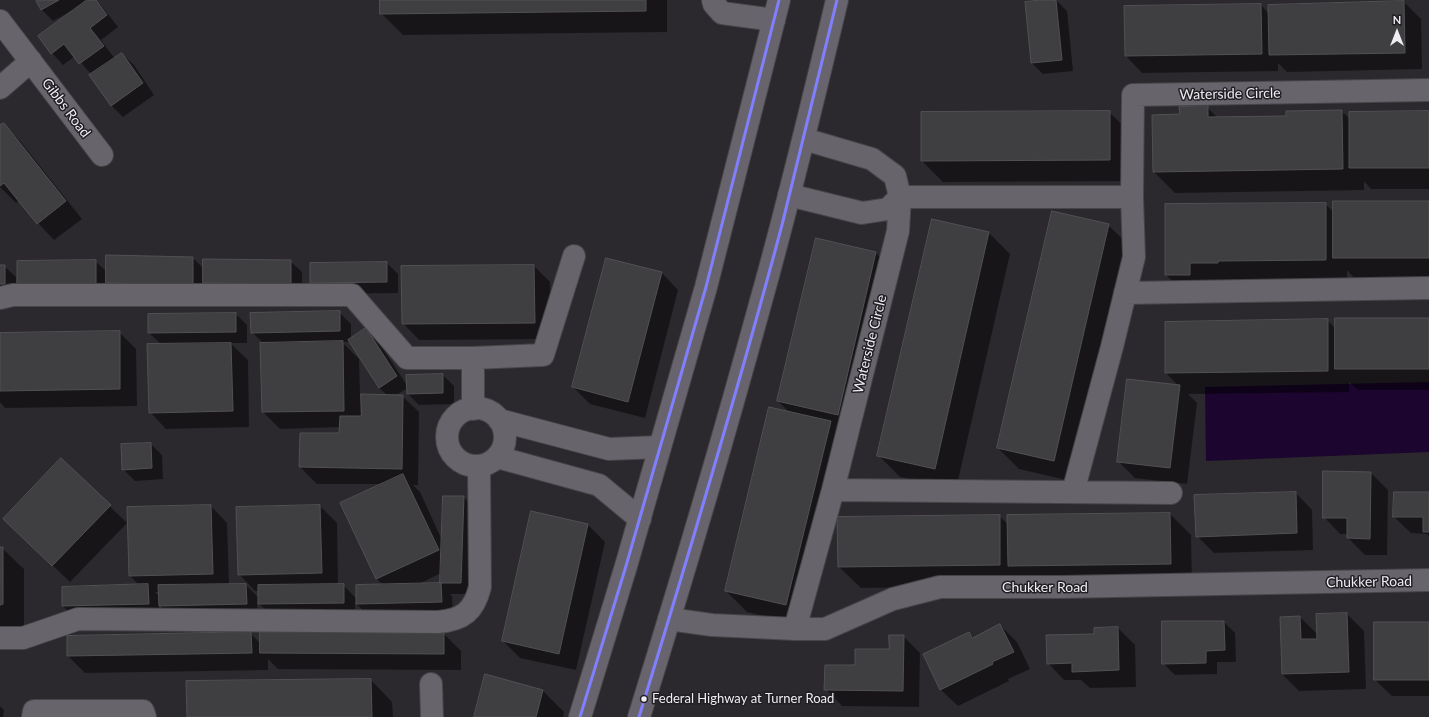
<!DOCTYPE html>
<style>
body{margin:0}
#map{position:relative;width:1429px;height:717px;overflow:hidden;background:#2b292d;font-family:Lato,sans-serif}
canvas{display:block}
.north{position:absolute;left:1377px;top:12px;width:40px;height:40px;-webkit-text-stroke:3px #211f24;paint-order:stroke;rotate:0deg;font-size:11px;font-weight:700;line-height:16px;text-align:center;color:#efedf1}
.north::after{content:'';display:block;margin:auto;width:14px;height:18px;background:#efedf1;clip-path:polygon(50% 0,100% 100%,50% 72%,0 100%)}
</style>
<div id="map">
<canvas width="1429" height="717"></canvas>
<div class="north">N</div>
</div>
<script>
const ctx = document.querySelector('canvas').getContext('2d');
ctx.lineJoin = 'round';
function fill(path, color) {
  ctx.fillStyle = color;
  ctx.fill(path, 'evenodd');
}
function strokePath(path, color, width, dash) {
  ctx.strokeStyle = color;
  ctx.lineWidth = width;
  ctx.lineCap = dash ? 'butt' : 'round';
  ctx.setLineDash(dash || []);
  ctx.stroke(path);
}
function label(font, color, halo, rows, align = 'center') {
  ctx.font = font + ' Lato,sans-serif';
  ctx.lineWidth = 3;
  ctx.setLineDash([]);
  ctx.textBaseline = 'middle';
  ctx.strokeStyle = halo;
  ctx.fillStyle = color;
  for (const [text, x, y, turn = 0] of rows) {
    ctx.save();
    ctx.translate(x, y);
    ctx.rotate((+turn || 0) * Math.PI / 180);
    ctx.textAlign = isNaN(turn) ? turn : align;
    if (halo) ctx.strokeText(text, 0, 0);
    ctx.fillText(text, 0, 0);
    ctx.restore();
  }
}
const water = new Path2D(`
 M1429,382V452L1206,461L1205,387Z`);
const shadow = new Path2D(`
 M39,0H96L104,9L118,27L101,40L115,59L122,54L134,65L154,95L123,117L111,105L92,75L75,56L63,65L52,53L74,11L73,10L53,21L42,10L37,1Z
 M381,0H667V32L403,35L381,13Z
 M1052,0H1056L1067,11L1073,71L1043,74L1032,63Z
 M1404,2L1421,19L1422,69L1287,72L1278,63V71L1142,73L1126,56L1261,5L1269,14Z
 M1207,107L1218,118L1287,117L1341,111L1350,119L1429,112V189H1371L1364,181V190L1175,193L1154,172L1181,115Z
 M1109,112L1131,133V181L943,182L922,161Z
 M4,124L20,141L82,219L54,240L38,223L20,200L16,203L0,187V127Z
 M1429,202V279H1355L1347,270V281L1188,296L1166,275V205L1325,204L1334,212Z
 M1108,225L1130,246L1075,482L1019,469L998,448Z
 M989,233L1010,254L956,489L900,477L878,455Z
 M816,239L876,253L897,274L859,436L839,431L852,444L808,626L747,612L726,591L790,413L778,401Z
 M193,258L204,269L290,261L302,272V295L216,294L204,283V296L118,294L107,283V295L29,296L95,261L107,272Z
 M387,263L398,274V293L323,294L311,283Z
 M0,266H4L16,277V295H0Z
 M534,266L550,282L551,339L419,340L403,323Z
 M662,273L678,290L645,418L590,404L573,387Z
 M339,312L351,324V339L366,329L378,341L408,387L443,375L454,386V404L419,405L408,394V388L396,395L402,396L419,412L418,485H413L420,492L442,540L464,497L475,509L473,594H450L452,596L453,614L368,616L355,602V614L271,615L257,602L258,615L171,617L159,605L160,616L75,618L63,606V587L139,585L130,576L211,506L227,523L229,585H246L259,598V591H255L239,574L320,506L337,523L338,585H343L357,599L384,586L377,579L342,503L383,484H317L300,467L340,434L341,427L280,429L263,412L264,344L252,332ZM342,342H350L379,388L387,395H360L359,359ZM441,573V582L443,584L417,585ZM155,592H160V597Z
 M236,314L247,325V343H230L248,360L249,427L166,429L150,412L162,345L149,333Z
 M1429,319V390H1358L1349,382V392L1188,394L1197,403L1187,484L1135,478L1118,461L1179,386L1166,373L1327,320L1336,329Z
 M119,332L136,349L137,406L5,408L0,402V334Z
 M151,444L162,455L163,479L135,481L123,469Z
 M61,459L127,523L70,582L21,535Z
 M1324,472L1371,473L1388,490L1387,555H1365L1348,538V534H1340L1324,517Z
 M1296,493L1312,510L1313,550L1214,553L1197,536Z
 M1429,493V536L1427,534L1411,533L1394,517Z
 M532,513L588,525L605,542L576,670L520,658L503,641Z
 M1170,514L1191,535L1192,585L1021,586L861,588L839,567L999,516L1008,524Z
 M0,548H2L24,569V626H0Z
 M1347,614L1364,631L1366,689L1299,691L1282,674L1281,618L1300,617L1318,635Z
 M1224,622L1235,633L1236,662H1217V674L1175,675L1163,663Z
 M1429,623V696H1392L1375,680Z
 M1000,625L1017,642L1030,669L1008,679L1009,681L958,706L941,690L924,655L969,633L974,638Z
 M1118,628L1135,645L1136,687L1090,688L1081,680H1064L1048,663L1095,635Z
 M250,633L261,644V633L444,634L461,651V670L278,669L268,659V670L85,673L68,656V637Z
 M903,636L920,653L919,707L842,706L826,689L856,666L890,650Z
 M371,680L392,702L393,717H188L187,682Z
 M543,691L564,712L563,717H475Z
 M0,706L4,710L3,717H0Z`);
const building = new Path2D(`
 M37,0H59L41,10L36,1Z
 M87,0H96L107,15L90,28L104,46L79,64L64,44L51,54L38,36Z
 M380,0H646V11L380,14Z
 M1042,0H1056L1062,60L1031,63L1025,2Z
 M1404,1L1405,53L1269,55L1268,5Z
 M1261,4L1262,54L1125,56L1124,6Z
 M122,53L143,83L111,106L89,75Z
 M1208,106V117L1286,116V111L1342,110L1343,169L1153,172L1152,115L1180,114L1179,107Z
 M1110,111V160L921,161V112Z
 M1429,111V168H1349V112Z
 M4,123L66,201L37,224L4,183L0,186V125Z
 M1333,201H1429V258H1333Z
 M1326,203V260L1218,261V263H1190V275H1165V204Z
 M1052,211L1109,224L1054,461L997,448Z
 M932,219L989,232L935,469L877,456Z
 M816,238L876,252L838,415L777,401Z
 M106,255L193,257V285L106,283Z
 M606,258L662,272L628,402L572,387Z
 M203,259L291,260V284L203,283Z
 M96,260V284L17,285V261Z
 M387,262V282L310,283V263Z
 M0,265H5V284H0Z
 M534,265L535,323L402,324L401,266Z
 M340,311V331L251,333L250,313Z
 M236,313V332L148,333V314Z
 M1335,318H1429V369H1335Z
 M1328,319V371L1165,373V322Z
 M366,328L397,376L379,388L348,340Z
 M120,331V389L0,391V333Z
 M343,341L344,411L262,412L260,343Z
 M231,343L233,411L149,413L147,344Z
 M443,374V393L407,394L406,375Z
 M1127,379L1180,385L1170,468L1117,462Z
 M361,394L403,395L402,469L299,467L300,433H339L340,416H361Z
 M769,407L831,421L786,605L725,591Z
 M151,443L152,468L122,470L121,444Z
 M61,458L111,505L52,566L3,519Z
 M1323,471L1371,472L1370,539L1347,538V518H1323Z
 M403,474L439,550L376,579L340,503Z
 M1296,492L1297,533L1196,537L1194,495Z
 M1394,492H1429V532H1423V517H1393Z
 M443,496H464L461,583H440Z
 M211,505L213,574L129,576L127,507Z
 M320,505L322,573L238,575L236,507Z
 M531,511L588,524L559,654L502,641Z
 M1170,513L1171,564L1008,566L1007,515Z
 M1000,515V565L838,567L837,517Z
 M0,547H3V604L0,605Z
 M441,583L442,602L356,604V585Z
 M148,584L149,604L62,606V587Z
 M246,584L247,604L159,606L158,585Z
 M344,584V603L258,604V585Z
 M1347,613L1349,672L1282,674L1280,617L1300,616L1301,639H1317L1316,614Z
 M1162,621H1224L1225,650L1206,651V663L1162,664Z
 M1374,622H1429V680H1374Z
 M1000,624L1014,652L992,662L993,664L940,690L923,654L969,632L972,638Z
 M1118,627L1119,670L1072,672V663L1047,664L1046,635L1094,634V628Z
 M251,632L252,653L67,656V636Z
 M260,632L444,633V654L260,653Z
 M889,635H904L903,691L824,690L825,665H855V649H889Z
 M485,674L543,690L536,717H474Z
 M371,679L372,717H187L186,681Z`);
const minor = new Path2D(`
 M713,0L714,4L722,13L774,20
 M0,21L102,155
 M0,88L31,61
 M789,195L862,213L888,209L900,197H1132
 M1125,293L1429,288
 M0,298L13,295H352L407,358H473
 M447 437a29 29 0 1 1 58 0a29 29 0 1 1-58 0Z
 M473,409V358L543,355L574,256
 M499,420L609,449L660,447
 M497,457L599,485L640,519
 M833,490L1171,493
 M1073,492L1112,347L1134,257L1132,197L1133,95L1429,90
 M669,619L712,625L795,629H825L893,599L940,587H1063L1429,580
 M795,629L833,490L898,231L900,197L895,176L872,159L804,139
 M0,638H23L78,619L438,622C463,620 474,611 480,587L479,466
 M431,684L432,717
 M33,717L34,711H143L145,717`);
const major = new Path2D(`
 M580,717L626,566L706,287L779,0
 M639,717C682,579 723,440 761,301C789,201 813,101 837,0`);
const bus1 = new Path2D(`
 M580,717L626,566L706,287L779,0
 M639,717C689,554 738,390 782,225C801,150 819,75 837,0`);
const markers = [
 [644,699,3.5,"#efedf1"]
];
const busNames = [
 ["Federal Highway at Turner Road",652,699]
];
const streetNames = [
 ["Waterside Circle",1230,94,-1],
 ["Gibbs Road",66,108,53],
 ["Waterside Circle",870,344,-76],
 ["Chukker Road",1369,582,-1],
 ["Chukker Road",1045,587]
];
fill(water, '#1c052e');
fill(shadow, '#0007');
fill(building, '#3f3e40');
strokePath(building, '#515053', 1);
strokePath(minor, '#464548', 24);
strokePath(major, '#464548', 24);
strokePath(minor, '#67646c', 22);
strokePath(major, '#68646e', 22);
strokePath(bus1, '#8080ff', 3);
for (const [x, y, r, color] of markers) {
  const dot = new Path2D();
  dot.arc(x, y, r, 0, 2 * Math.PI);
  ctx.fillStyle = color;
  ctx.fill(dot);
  strokePath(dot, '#211f24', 1.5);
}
label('13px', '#efedf1', '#211f24', busNames, 'left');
label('14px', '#efedf1', '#211f24', streetNames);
</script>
